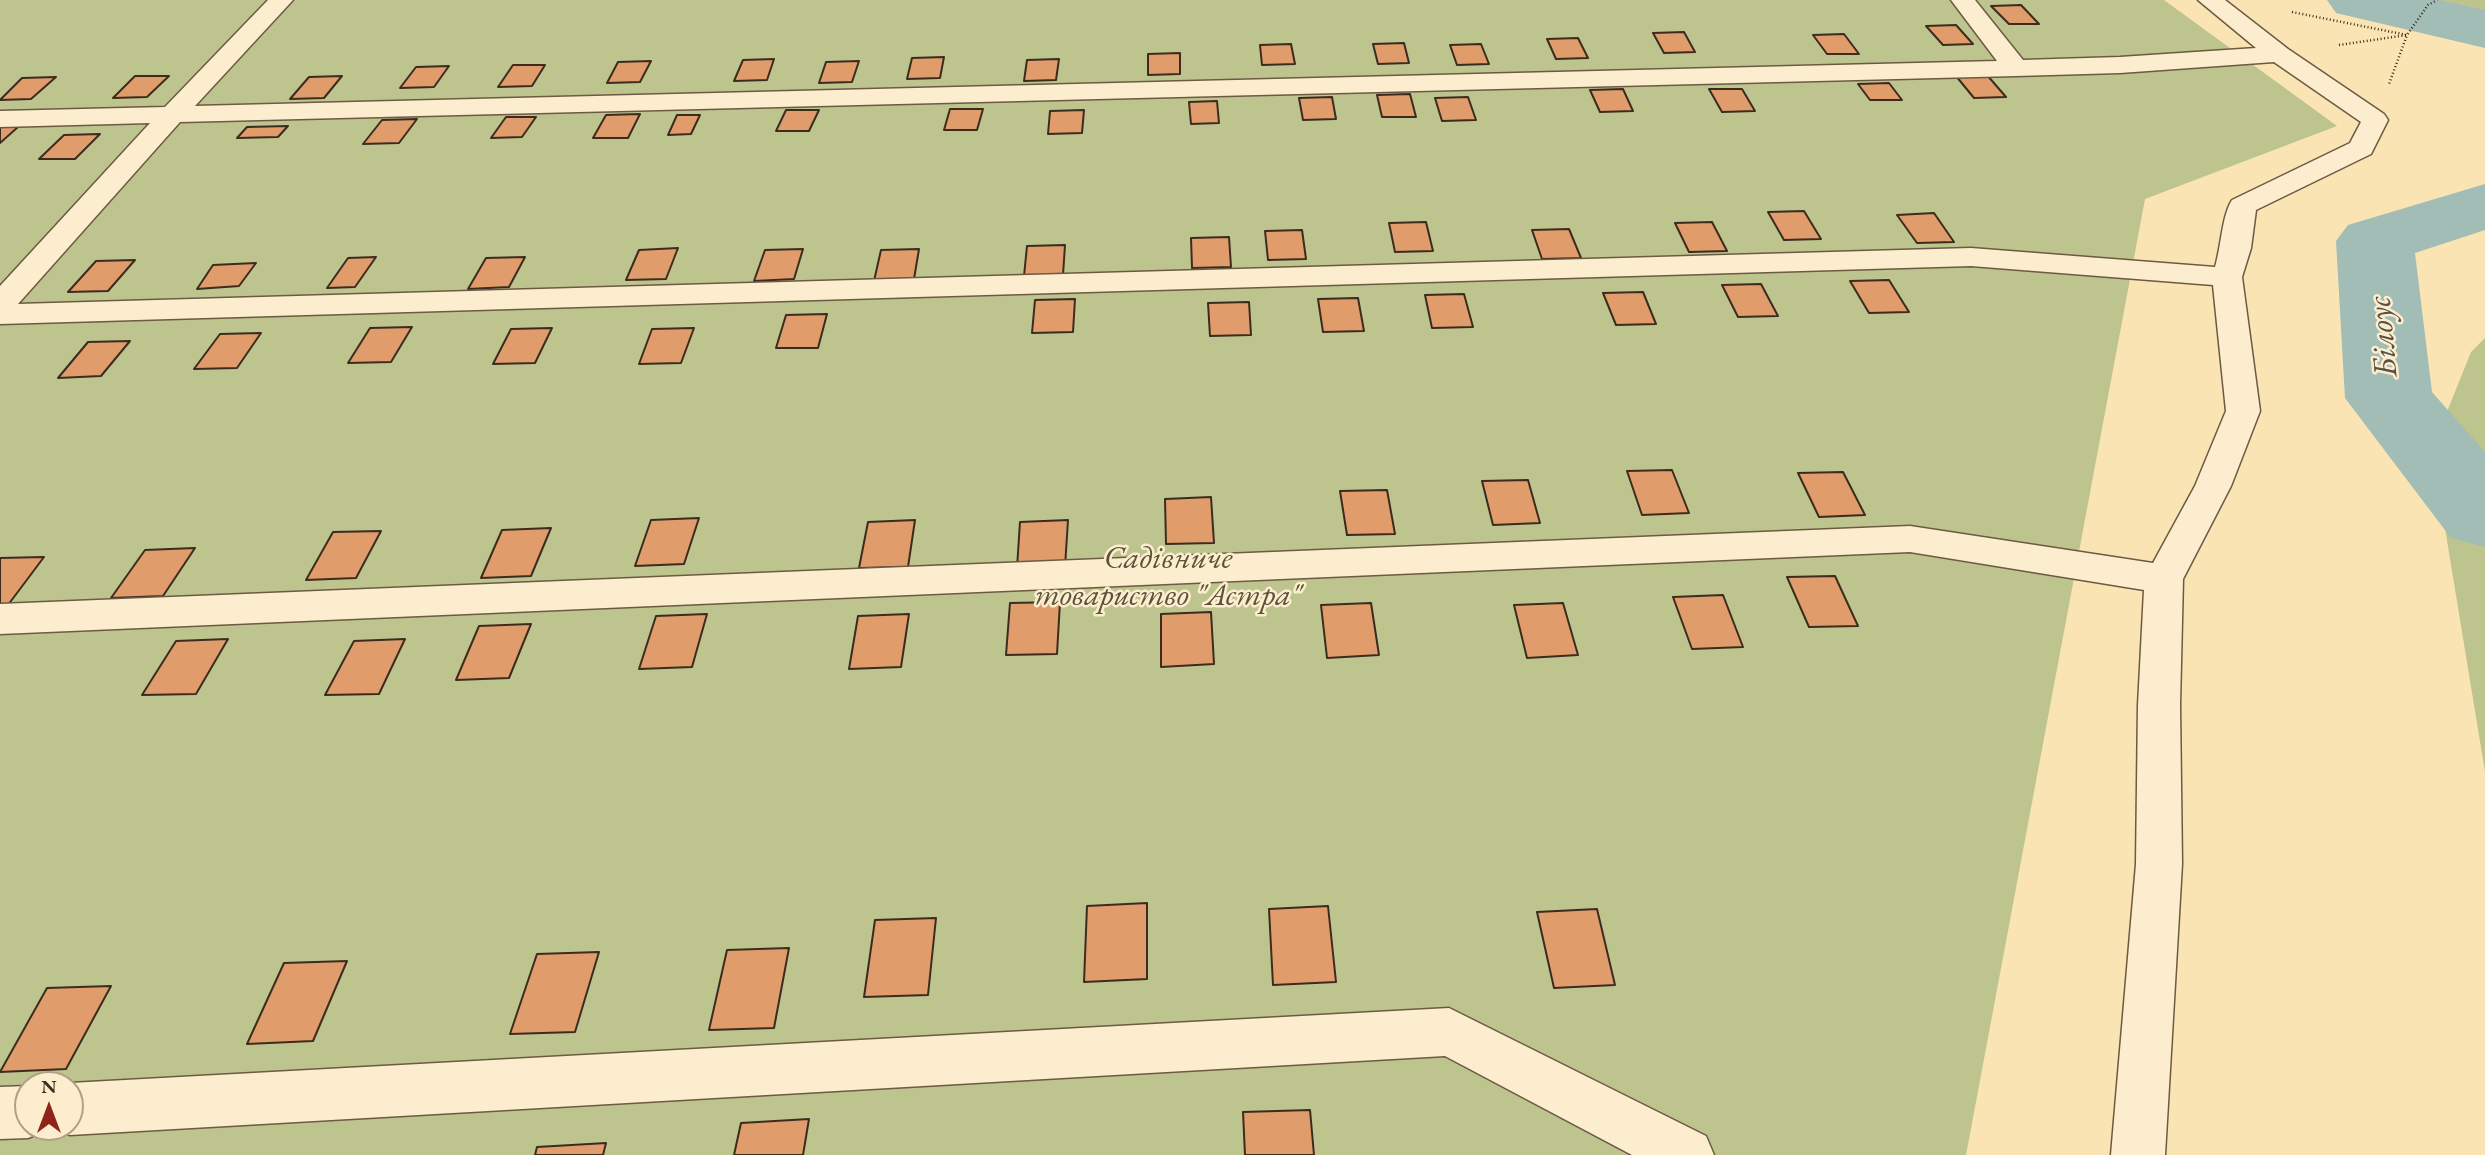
<!DOCTYPE html>
<meta charset="utf-8">
<style>
body{margin:0}
#map{position:relative;width:2485px;height:1155px;overflow:hidden;background:#fae4b3;font-family:"EB Garamond",serif}
canvas{display:block}
.north{position:absolute;left:14px;top:1071px;width:70px;height:70px;box-sizing:border-box;background:#fcedce;border:2px solid #afa088;border-radius:50%;rotate:0deg;font-size:19px;font-weight:700;line-height:28px;text-align:center;color:#3c2c1f}
.north::after{content:'';display:block;margin:auto;width:24px;height:32px;background:#8f2418;clip-path:polygon(50% 0,100% 100%,50% 72%,0 100%)}
</style>
<div id="map">
<canvas width="2485" height="1155"></canvas>
<div class="north">N</div>
</div>
<script>
const ctx = document.querySelector('canvas').getContext('2d');
ctx.lineJoin = 'round';
function fill(path, color) {
  ctx.fillStyle = color;
  ctx.fill(path, 'evenodd');
}
function strokePath(path, color, width, dash) {
  ctx.strokeStyle = color;
  ctx.lineWidth = width;
  ctx.lineCap = dash ? 'butt' : 'round';
  ctx.setLineDash(dash || []);
  ctx.stroke(path);
}
function label(font, color, halo, rows, align = 'center') {
  ctx.font = font + ' "EB Garamond",serif';
  ctx.lineWidth = 5;
  ctx.setLineDash([]);
  ctx.textBaseline = 'middle';
  ctx.strokeStyle = halo;
  ctx.fillStyle = color;
  for (const [text, x, y, turn = 0] of rows) {
    ctx.save();
    ctx.translate(x, y);
    ctx.rotate((+turn || 0) * Math.PI / 180);
    ctx.textAlign = isNaN(turn) ? turn : align;
    if (halo) ctx.strokeText(text, 0, 0);
    ctx.fillText(text, 0, 0);
    ctx.restore();
  }
}
const green = new Path2D(`
 M0,0H2164L2337,126L2145,199L1966,1155H0ZM28,1085H70V1127H28Z
 M2414,0H2485V16Z
 M2485,338V772L2432,449L2471,352Z`);
const river = new Path2D(`
 M2327,0H2439L2485,10V48L2336,13Z
 M2485,184V230L2415,253L2432,392L2485,452V547L2451,538L2345,398L2336,241L2348,225Z`);
const building = new Path2D(`
 M2021,5L2039,24H2009L1991,6Z
 M1956,25L1973,44L1943,45L1926,26Z
 M1684,32L1695,52L1664,53L1653,33Z
 M1844,34L1859,54H1827L1813,35Z
 M1578,38L1588,58L1556,59L1547,39Z
 M1404,43L1409,63L1378,64L1373,44Z
 M1291,44L1295,64L1262,65L1260,45Z
 M1481,44L1489,64L1457,65L1450,45Z
 M1180,53V74L1148,75V54Z
 M944,57L940,78L907,79L912,58Z
 M774,59L767,80L734,81L743,60Z
 M1059,59L1056,80L1024,81L1027,60Z
 M651,61L640,82L607,83L618,62Z
 M859,61L852,82L819,83L826,62Z
 M513,65H545L532,86L498,87Z
 M449,66L434,87L400,88L416,67Z
 M1987,75L2006,97L1974,98L1956,76Z
 M135,76H169L147,97L113,98Z
 M342,76L324,98L290,99L309,77Z
 M56,77L31,99L0,100L22,78Z
 M1889,83L1902,100H1870L1858,84Z
 M1623,89L1633,111L1600,112L1590,90Z
 M1709,89H1742L1755,111L1722,112Z
 M1410,94L1416,117H1382L1377,95Z
 M1332,97L1336,119L1303,120L1299,98Z
 M1468,97L1476,120L1442,121L1435,98Z
 M1217,101L1219,123L1191,124L1189,102Z
 M950,109H983L977,130H944Z
 M786,110H819L809,131H776Z
 M1084,110L1082,133L1048,134L1050,111Z
 M640,114L628,138H593L606,115Z
 M677,115H700L691,134L668,135Z
 M506,117H536L522,137L491,138Z
 M417,119L399,143L363,144L382,120Z
 M288,126L278,137L237,138L247,127Z
 M0,127H18L0,143Z
 M100,134L75,159H39L64,135Z
 M1804,211L1821,239L1784,240L1768,212Z
 M1934,213L1954,242L1917,243L1897,215Z
 M1426,222L1433,251L1395,252L1389,223Z
 M1712,222L1727,251L1689,252L1675,223Z
 M1569,229L1581,258L1542,259L1532,230Z
 M1302,230L1306,259L1268,260L1265,231Z
 M1229,237L1231,267L1192,268L1191,238Z
 M1065,245L1063,275L1024,276L1027,246Z
 M678,248L666,279L626,280L639,250Z
 M803,249L794,279L754,281L765,250Z
 M919,249L914,279L874,281L881,250Z
 M376,257L355,287L327,288L348,258Z
 M525,257L509,287L468,289L486,258Z
 M135,260L108,291L68,292L96,261Z
 M256,263L239,286L197,289L213,265Z
 M1889,280L1909,312L1869,313L1850,281Z
 M1761,284L1778,316L1738,317L1722,285Z
 M1643,292L1656,324L1616,325L1603,293Z
 M1464,294L1473,327L1432,328L1425,295Z
 M1358,298L1364,331L1323,332L1318,299Z
 M1075,299L1073,332L1032,333L1035,300Z
 M1249,302L1251,335L1210,336L1208,303Z
 M827,314L818,348H776L786,315Z
 M412,327L391,362L348,363L370,328Z
 M552,328L535,363L493,364L511,329Z
 M694,328L681,363L639,364L652,329Z
 M261,333L237,368L194,369L220,334Z
 M130,341L101,376L58,378L88,342Z
 M1672,470L1689,513L1642,515L1627,471Z
 M1843,472L1865,515L1819,517L1798,473Z
 M1528,480L1540,523L1493,525L1482,481Z
 M1387,490L1395,534L1347,535L1340,491Z
 M1211,497L1214,543L1166,544L1165,499Z
 M699,518L684,564L635,566L651,520Z
 M915,520L908,567L859,568L868,522Z
 M1068,520L1065,567L1017,568L1020,522Z
 M551,528L531,576L481,578L502,530Z
 M381,531L356,578L306,580L333,532Z
 M195,548L163,596L111,598L145,550Z
 M44,557L8,605L0,606V558Z
 M1835,576L1858,626L1809,627L1787,577Z
 M1723,595L1743,647L1692,649L1673,597Z
 M1060,602L1057,654L1006,655L1010,603Z
 M1371,603L1379,655L1327,658L1321,605Z
 M1563,603L1578,655L1527,658L1514,605Z
 M1211,612L1214,664L1161,667V614Z
 M707,614L692,667L639,669L656,616Z
 M909,614L901,667L849,669L858,616Z
 M531,624L509,678L456,680L479,626Z
 M228,639L196,694L142,695L176,641Z
 M405,639L379,694L325,695L354,641Z
 M1147,903V979L1084,982L1087,906Z
 M1328,906L1336,982L1273,985L1269,909Z
 M1597,909L1615,985L1554,988L1537,912Z
 M936,918L928,995L864,997L875,920Z
 M789,948L774,1028L709,1030L727,950Z
 M599,952L575,1032L510,1034L537,954Z
 M347,961L313,1041L247,1044L284,963Z
 M111,986L66,1069L0,1072L47,988Z
 M1310,1110L1314,1155H1245L1243,1112Z
 M809,1119L803,1155H734L741,1123Z
 M606,1143L603,1155H535L537,1147Z`);
const path = new Path2D(`
 M2292,12L2407,35L2389,84
 M2339,45L2407,35L2428,5L2437,0`);
const minor = new Path2D(`
 M268,0H293L195,106L1997,61L1951,0H1975L2023,60L2120,57L2256,48L2198,0H2225L2288,49L2384,114L2388,120L2371,154L2256,210L2251,248L2242,277L2260,411L2231,486L2183,579L2180,705L2182,864L2165,1155H2111L2136,864L2138,705L2144,590L1910,552L0,634V604L1910,526L2153,563L2195,486L2226,411L2213,285L1971,266L0,324V286L150,123L0,127V111L165,107ZM2274,62L2361,122L2350,143L2232,200C2222,215 2221,248 2215,267L1971,248L18,304L180,122L2016,76L2120,73Z
 M1449,1008L1706,1136L1714,1155H1632L1445,1056L70,1135L51,1127H70V1085H65L70,1083Z
 M28,1086V1127H48L47,1130L28,1138L0,1139V1087Z`);
const parkNames = [
 ["Садівниче",1168,559],
 ["товариство \"Астра\"",1168,596]
];
const waterNames = [
 ["Білоус",2384,337,-95]
];
fill(green, '#bec48d');
fill(river, '#a2bcb6');
fill(building, '#e19c6c');
strokePath(building, '#3c2c1f', 2);
strokePath(minor, '#6c5a44', 3);
strokePath(path, '#3c2c1f', 2.5, [1, 2.5]);
fill(minor, '#fcedce');
label('italic 32px', '#5c523a', '#fcedce', parkNames);
label('italic 33px', '#565045', '#fcedce', waterNames);
</script>
